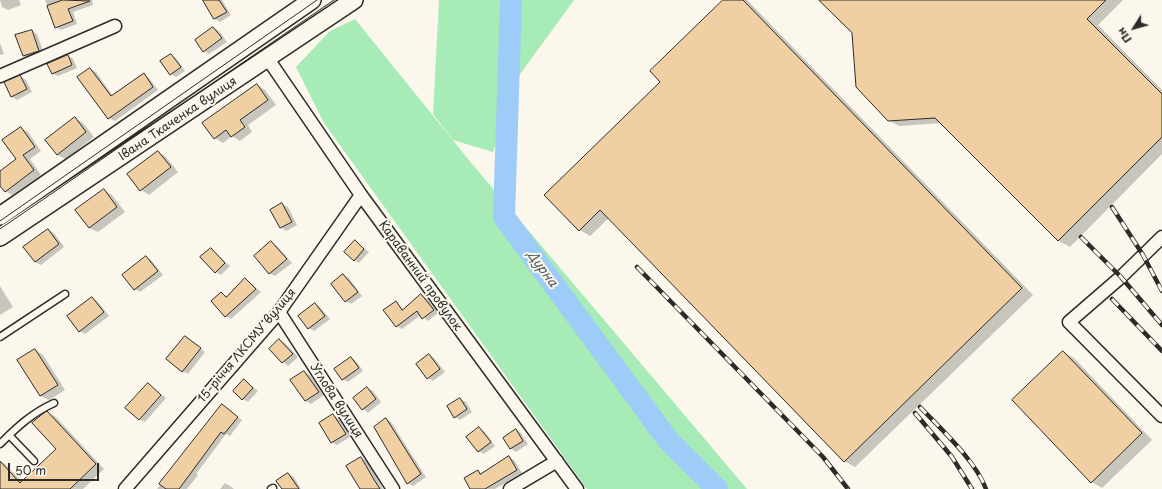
<!DOCTYPE html>
<meta charset="utf-8">
<style>
body{margin:0}
#map{position:relative;width:1162px;height:489px;overflow:hidden;background:#fbf7ec;font-family:"Playpen Sans",sans-serif}
canvas{display:block}
.north{position:absolute;left:1114px;top:8px;width:40px;height:40px;-webkit-text-stroke:3px #fbf7ec;paint-order:stroke;rotate:233deg;font-size:11px;font-weight:700;line-height:16px;text-align:center;color:#2b2b2b}
.north::after{content:'';display:block;margin:auto;width:14px;height:18px;background:#2b2b2b;clip-path:polygon(50% 0,100% 100%,50% 72%,0 100%)}
.scale{position:absolute;left:8px;top:463px;width:91px;height:18px;box-sizing:border-box;border:2px solid #2b2b2b;border-top:0;padding-left:5px;font-size:12px;line-height:14px;white-space:nowrap;color:#2b2b2b;-webkit-text-stroke:3px #fbf7ec;paint-order:stroke}
</style>
<div id="map">
<canvas width="1162" height="489"></canvas>
<div class="north">Пн</div>
<div class="scale">50 m</div>
</div>
<script>
const ctx = document.querySelector('canvas').getContext('2d');
ctx.lineJoin = 'round';
function fill(path, color) {
  ctx.fillStyle = color;
  ctx.fill(path, 'evenodd');
}
function strokePath(path, color, width, dash) {
  ctx.strokeStyle = color;
  ctx.lineWidth = width;
  ctx.lineCap = dash ? 'butt' : 'round';
  ctx.setLineDash(dash || []);
  ctx.stroke(path);
}
function label(font, color, halo, rows, align = 'center') {
  ctx.font = font + ' "Playpen Sans",sans-serif';
  ctx.lineWidth = 4;
  ctx.setLineDash([]);
  ctx.textBaseline = 'middle';
  ctx.strokeStyle = halo;
  ctx.fillStyle = color;
  for (const [text, x, y, turn = 0] of rows) {
    ctx.save();
    ctx.translate(x, y);
    ctx.rotate((+turn || 0) * Math.PI / 180);
    ctx.textAlign = isNaN(turn) ? turn : align;
    if (halo) ctx.strokeText(text, 0, 0);
    ctx.fillText(text, 0, 0);
    ctx.restore();
  }
}
const green = new Path2D(`
 M439,0H574L518,77L493,152L453,140L433,114Z
 M355,19L468,159L747,489H587L324,123L296,67L330,31Z`);
const shadow = new Path2D(`
 M0,0H19L21,5L8,10L2,7Z
 M45,0H92L93,5L73,12L77,24L61,30L56,27Z
 M204,0H222L231,15L220,22L215,19Z
 M724,0H747L1033,295L855,467L844,461L609,218L590,236L580,230L662,82Z
 M820,0H1123L1098,25L1162,90V154L1070,247L1059,241L943,123L899,126L888,120L853,32Z
 M214,28L219,31L227,42L209,54L204,51Z
 M32,31L37,34L44,53L29,59L24,56Z
 M0,43L4,54L0,55Z
 M171,55L176,58L185,71L176,77L171,74Z
 M68,56L73,59L77,68L58,76L52,73Z
 M90,69L96,72L113,96L144,75L149,78L158,90L115,121L109,118L78,78Z
 M20,76L26,80L32,92L17,100L12,97L5,83Z
 M257,85L265,90L276,105L248,125L252,132L240,141L232,136L223,143L215,138Z
 M75,118L83,123L94,137L66,159L57,155Z
 M21,128L28,132L41,151L30,159L41,175L12,195L5,191L0,184V172L17,159Z
 M158,152L166,157L178,172L149,195L141,190Z
 M104,190L112,195L125,212L98,232L89,228Z
 M282,204L288,207L297,225L286,231L280,227Z
 M48,230L54,233L64,247L41,265L35,262L25,248Z
 M355,241L369,252L359,263L354,260Z
 M271,243L277,246L292,263L275,276L269,273Z
 M211,249L230,266L221,275L216,272Z
 M146,257L151,260L163,275L140,292L135,289L124,275Z
 M343,275L349,278L362,296L351,304L346,301Z
 M246,279L261,292L231,319L226,316L221,293L228,297Z
 M0,286L13,307L0,315Z
 M422,295L427,298L438,313L428,321L421,315L402,329L396,326V302L404,310Z
 M92,298L97,301L109,316L85,334L80,331L68,317Z
 M315,304L320,307L330,319L314,331L309,328Z
 M186,337L205,352L188,374L182,371Z
 M280,340L285,343L298,357L288,366L270,349Z
 M35,350L43,355L65,390L49,400L40,396Z
 M1063,352L1074,358L1152,440L1102,488L1092,482Z
 M429,355L434,358L445,372L433,381L428,378Z
 M351,358L356,361L363,371L348,382L342,379Z
 M304,372L310,375L324,395L311,404L306,401Z
 M244,380L258,391L248,402L243,399Z
 M148,384L166,398L145,422L139,419Z
 M367,388L373,391L381,402L368,413L363,409Z
 M460,399L466,402L472,412L460,420L455,417Z
 M222,406L242,420L230,436L226,434L196,474L198,475L187,489H157Z
 M48,413L56,417L104,469L83,489H1L0,461L5,464L22,482L57,449Z
 M333,415L339,419L350,437L337,445L332,442Z
 M386,419L391,422L426,477L413,486L407,483Z
 M479,429L485,432L495,446L484,454L478,451Z
 M516,430L521,433L528,444L516,452L510,448Z
 M509,457L514,460L522,473L495,489H472L478,471L483,474Z
 M361,458L367,461L383,489H361Z
 M288,474L294,477L301,489H283Z
 M225,483L230,486L234,489H220Z`);
const river = new Path2D(`
 M511,0L504,217L668,440L717,489`);
const building = new Path2D(`
 M63,0L90,1L68,9L73,21L55,28L47,6Z
 M203,0H219L227,12L214,19Z
 M723,0H743L1022,288L844,462L600,210L579,231L544,195L660,82L650,71Z
 M819,0H1106L1087,19L1162,94V137L1058,241L935,118L888,121L856,87L852,33Z
 M213,27L222,38L203,52L195,40Z
 M32,30L39,51L23,56L15,35Z
 M171,54L181,67L170,75L160,61Z
 M68,55L72,65L52,74L47,64Z
 M90,68L111,96L144,73L153,87L108,119L77,77Z
 M20,75L27,89L11,97L4,82Z
 M257,84L268,100L240,120L245,127L231,137L226,130L214,139L202,123Z
 M75,117L86,132L57,155L45,140Z
 M21,127L35,147L23,155L34,170L5,192L0,186V171L16,159L2,140Z
 M158,151L171,167L140,191L127,174Z
 M104,189L117,207L89,228L75,210Z
 M282,203L292,222L280,228L270,210Z
 M48,229L59,244L35,262L23,247Z
 M355,240L364,249L354,261L344,252Z
 M271,241L287,259L269,274L254,256Z
 M211,248L225,263L215,273L200,257Z
 M146,256L158,271L134,290L122,275Z
 M343,274L358,292L345,302L331,284Z
 M245,278L256,289L225,317L211,301L221,292L226,297Z
 M421,294L434,310L422,319L417,311L396,327L383,310L396,301L402,310Z
 M92,297L104,312L79,332L67,316Z
 M315,303L325,316L308,329L298,316Z
 M185,336L201,348L182,372L166,359Z
 M279,339L293,354L282,363L269,349Z
 M35,349L58,385L40,396L17,360Z
 M1063,351L1142,433L1091,483L1012,400Z
 M429,354L440,369L427,379L416,364Z
 M351,357L359,368L342,380L334,369Z
 M304,371L319,392L305,401L290,380Z
 M244,379L253,388L242,400L233,391Z
 M148,383L161,395L139,420L125,408Z
 M367,387L376,399L362,410L353,398Z
 M460,398L467,409L454,418L447,406Z
 M222,404L238,417L224,434L221,432L179,489H166L159,484Z
 M47,411L96,464L70,489H0V461L20,483L56,449L32,423Z
 M333,414L346,434L331,443L319,423Z
 M386,418L421,474L407,484L374,427Z
 M479,427L491,442L478,452L466,437Z
 M516,429L523,441L510,449L503,438Z
 M509,456L517,470L485,489H470L464,478L478,470L480,474Z
 M361,457L373,478L380,489H360L346,466Z
 M288,473L299,489H282L276,481Z`);
const service = new Path2D(`
 M0,337L65,294
 M9,435L34,461
 M0,444C17,427 32,413 54,403
 M271,489L273,488`);
const minor = new Path2D(`
 M268,59L361,195L577,489
 M0,76L115,26
 M1162,237L1121,277L1069,322L1162,416
 M279,312L393,489
 M125,489L279,312L361,195
 M510,489L557,461`);
const secondary = new Path2D(`
 M0,216L312,0
 M0,237L354,0`);
const tram = new Path2D(`
 M0,221L317,0
 M0,229L334,0`);
const rail = new Path2D(`
 M1112,207L1143,255L1162,291
 M1081,237L1121,277L1162,325
 M637,267L823,457L848,489
 M1112,299L1162,351
 M920,407C940,428 976,461 986,489
 M915,413L952,457L972,489`);
const streetNames = [
 ["Івана Ткаченка вулиця",178,119,-34],
 ["Караванний провулок",420,276,54],
 ["15-річчя ЛКСМУ вулиця",247,346,-50],
 ["Углова вулиця",336,401,57]
];
const waterNames = [
 ["Дурна",542,269,54]
];
fill(green, '#a7ebb6');
fill(shadow, '#0003');
strokePath(river, '#9dccf8', 22);
fill(building, '#f0cfa2');
strokePath(building, '#2b2b2b', 1);
strokePath(service, '#2b2b2b', 9);
strokePath(minor, '#2b2b2b', 15);
strokePath(secondary, '#2b2b2b', 20);
strokePath(service, '#fbf7ec', 6);
strokePath(minor, '#fbf7ec', 12);
strokePath(secondary, '#fbf7ec', 17);
strokePath(tram, '#2b2b2b', 1);
strokePath(rail, '#2b2b2b', 4.5);
strokePath(rail, '#fbf7ec', 3, [9]);
label('12px', '#2b2b2b', '#fbf7ec', streetNames);
label('italic 13px', '#4d5b68', '#fbf7ec', waterNames);
</script>
